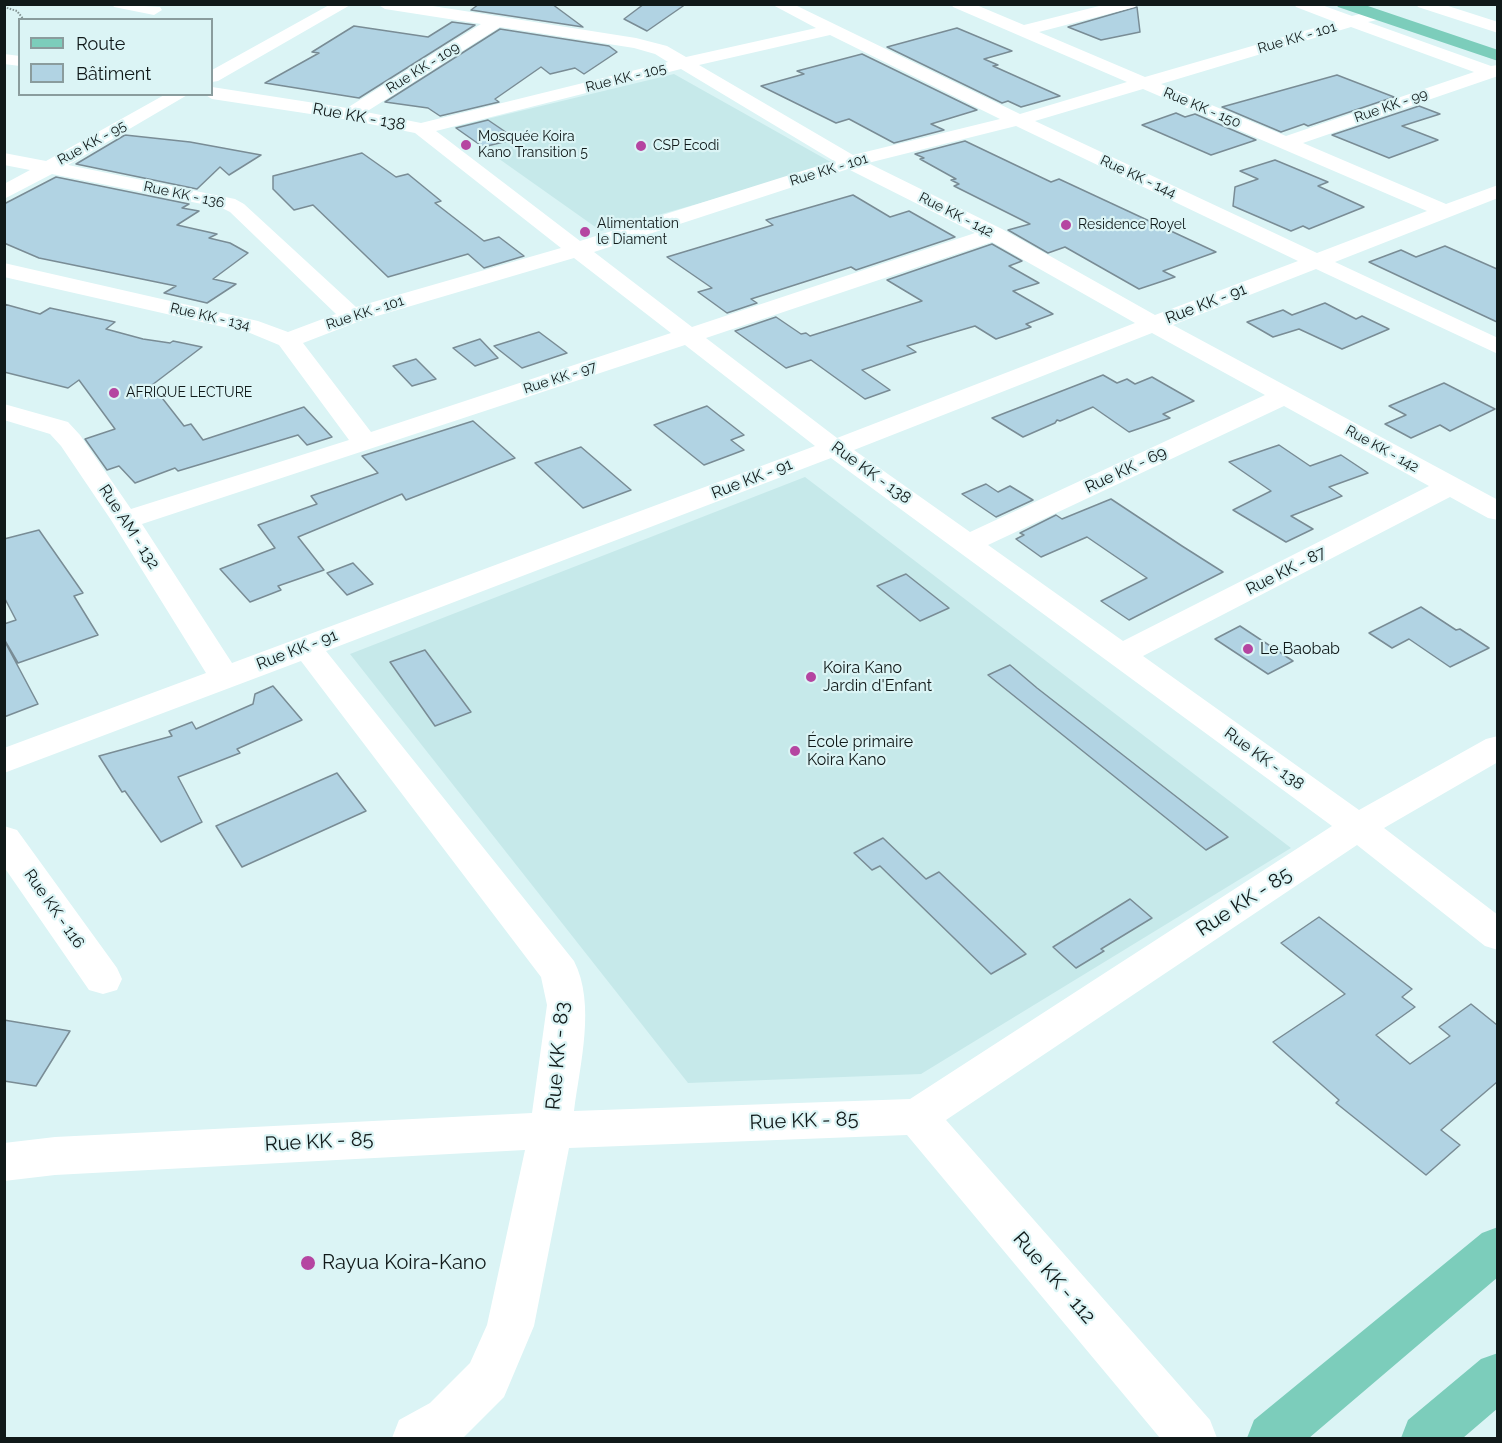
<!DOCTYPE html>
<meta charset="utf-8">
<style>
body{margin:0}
#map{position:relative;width:1502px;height:1443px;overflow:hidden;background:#dbf4f5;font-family:Raleway,sans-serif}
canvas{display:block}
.frame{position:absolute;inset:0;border:6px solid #101919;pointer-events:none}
.legend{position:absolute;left:18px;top:18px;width:195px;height:78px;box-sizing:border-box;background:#dbf4f5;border:2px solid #8a9c9d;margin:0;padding:8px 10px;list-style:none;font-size:18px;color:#101919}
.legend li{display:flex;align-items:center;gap:12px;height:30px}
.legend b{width:30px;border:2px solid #8a9c9d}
</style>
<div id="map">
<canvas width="1502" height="1443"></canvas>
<div class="frame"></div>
<ul class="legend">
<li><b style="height:8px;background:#7ccdbb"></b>Route</li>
<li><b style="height:16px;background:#b1d3e3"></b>Bâtiment</li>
</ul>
</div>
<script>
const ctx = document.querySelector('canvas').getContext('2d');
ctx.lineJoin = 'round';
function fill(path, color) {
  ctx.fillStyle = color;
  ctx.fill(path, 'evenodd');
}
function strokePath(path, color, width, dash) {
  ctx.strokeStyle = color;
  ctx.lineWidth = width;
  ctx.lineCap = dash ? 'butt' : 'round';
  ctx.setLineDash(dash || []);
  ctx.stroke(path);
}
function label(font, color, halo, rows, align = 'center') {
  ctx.font = font + ' Raleway,sans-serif';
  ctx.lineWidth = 4.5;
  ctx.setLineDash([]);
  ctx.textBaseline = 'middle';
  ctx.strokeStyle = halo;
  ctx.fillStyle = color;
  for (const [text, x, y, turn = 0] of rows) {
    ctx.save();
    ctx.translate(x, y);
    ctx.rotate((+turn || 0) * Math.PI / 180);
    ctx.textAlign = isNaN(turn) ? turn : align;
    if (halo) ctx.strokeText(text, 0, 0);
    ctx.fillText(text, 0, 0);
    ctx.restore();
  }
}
const built = new Path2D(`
 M674,74L836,165L601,231L454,127Z
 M805,477L1291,848L921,1074L688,1083L350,654Z`);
const building = new Path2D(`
 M479,4H552L583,27L471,10Z
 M644,4H686L647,31L624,19Z
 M1137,7L1140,32L1101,40L1068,27Z
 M452,22L475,25L359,98L265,83L319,53L312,52L354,26L428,37Z
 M957,28L1012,51L984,59L998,65L993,66L1060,96L1021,107L1008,101L1002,103L887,47Z
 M500,29L609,46L617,52L584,74L575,68L550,74L541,67L495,99L499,102L440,116L428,108L385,102Z
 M862,54L977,110L931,124L944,130L894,143L849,119L836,123L761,86L804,74L797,71Z
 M1337,75L1394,97L1308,126L1304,124L1281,132L1222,107Z
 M1419,106L1440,114L1402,126L1438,140L1389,158L1332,135Z
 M1176,113L1185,117L1195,114L1256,140L1211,155L1142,125Z
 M488,120L516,139L483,147L456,128Z
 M125,135L190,142L261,155L229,175L220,167L197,189L76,164Z
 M965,141L1051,182L1059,179L1216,252L1163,271L1175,277L1139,289L1065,247L1048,253L1008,230L1030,224L954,186L959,184L951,180L956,179L920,159L924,158L915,154Z
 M362,153L396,177L408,174L441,201L435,203L484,241L499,237L524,256L484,268L468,254L388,277L313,205L294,210L273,189V176Z
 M1275,160L1328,182L1318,186L1364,207L1309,229L1303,226L1291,231L1233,206L1235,187L1258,179L1240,171Z
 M56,177L189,204L182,208L199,211L177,225L217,234L209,238L230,243L248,253L213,279L236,284L207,303L164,293L176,286L39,258L4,243V204Z
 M853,195L890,217L909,211L955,237L856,270L851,267L751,299L757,303L727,313L698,292L712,288L667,257L773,225L766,220Z
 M992,244L1022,261L1009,266L1039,283L1013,291L1053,314L1026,324L1031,327L996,339L975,326L907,346L916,352L862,370L890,390L865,399L811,360L786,368L735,331L776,317L801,334L806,333L810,336L922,301L887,280Z
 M1445,246L1497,269V322L1369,262L1401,250L1416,257Z
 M1325,303L1356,319L1362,316L1389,329L1342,349L1299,329L1273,337L1247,322L1283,310L1292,315Z
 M4,304L40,314L50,308L115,322L106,329L143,339L170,343L173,341L202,347L152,385L184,426L191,424L203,440L304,407L332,437L307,445L298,435L178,471L175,468L135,483L119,466L107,470L85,439L115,429L79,380L68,388L4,372Z
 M539,332L567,353L522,368L494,346Z
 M480,339L498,358L475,366L453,348Z
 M416,359L436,379L412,386L393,366Z
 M1103,375L1117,383L1127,379L1135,384L1152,377L1194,401L1163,414L1170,418L1129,432L1093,407L1060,421L1057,420L1055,423L1023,437L992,418Z
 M1444,383L1495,409L1450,431L1440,425L1411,438L1385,424L1406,415L1389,406Z
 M707,406L744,435L731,440L744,450L704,465L654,425Z
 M473,421L515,458L406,500L402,494L298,537L324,570L278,586L281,590L250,602L220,569L275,548L258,525L317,504L311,496L378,473L362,456Z
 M1279,445L1310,466L1341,455L1368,473L1329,487L1342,496L1291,516L1313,529L1286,542L1233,510L1271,491L1229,462Z
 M581,447L631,490L583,508L535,463Z
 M986,484L998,492L1010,486L1033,500L996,517L962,494Z
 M1111,499L1182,546L1223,572L1129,620L1101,601L1147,578L1087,537L1041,557L1016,539L1024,535L1020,533L1056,515L1062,519Z
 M39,530L83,593L74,596L98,635L18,663L4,639V624L16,620L4,597V539Z
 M353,563L373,584L347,595L327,573Z
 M906,574L949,608L920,621L877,586Z
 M1421,607L1456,630L1460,629L1489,648L1450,667L1409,639L1392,648L1369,633Z
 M1240,626L1293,661L1268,674L1215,639Z
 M4,640L38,704L4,717Z
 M425,650L471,712L435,726L390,662Z
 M1010,665L1037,688L1228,837L1206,850L988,675Z
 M273,686L302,720L237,749L240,753L178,777L202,822L161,842L125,791L122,792L99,756L172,736L169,731L192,722L196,729L253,704L255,694Z
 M337,773L366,811L242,867L216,826Z
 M883,838L926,879L939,872L1026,954L991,974L880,866L872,870L854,853Z
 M1130,899L1152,918L1101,949L1104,951L1076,968L1053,947Z
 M1319,917L1412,989L1402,997L1415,1007L1376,1035L1410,1064L1450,1036L1439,1027L1471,1004L1497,1025V1082L1441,1130L1460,1145L1426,1175L1336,1103L1339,1100L1273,1042L1345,994L1281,943Z
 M4,1020L70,1031L36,1086L4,1081Z`);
const path = new Path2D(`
 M4,7L17,11L24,20`);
const minor = new Path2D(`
 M112,4L160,7L162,10L154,15L114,7Z
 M331,4H352L218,81L212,82V70Z
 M377,4H420L636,38L667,46L686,57L816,28L771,4H793L1020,114L1127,82L953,7L951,4H974L1024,25L1107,4H1137L1135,7L1039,32L1145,77L1335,22L1296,7L1294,4H1319L1352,16L1375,10L1381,11L1383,15L1381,19L1368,22L1491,66L1498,65V76L1303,143L1446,204L1498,185V198L1335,262L1498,338V354L1316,269L1173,325L1498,500V520L1488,518L1450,497L1143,656L1359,810L1486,739L1498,736V762L1384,828L1498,915V950L1485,946L1357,845L946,1120L1210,1420L1217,1438H1160L907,1135L569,1148L534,1326L504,1397L463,1438H392L399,1420L430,1403L470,1363L487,1325L525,1150L55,1175L4,1181V1143L55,1137L532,1113L547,1005L541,977L301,661L4,773V748L206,673L111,520L61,446L50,434L4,420V404L68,422L80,435L131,509L349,440L279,345L250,333L4,277V263L258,321L288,332L336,314L230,212L222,208L52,174L4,199V184L30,170L4,165V153L46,161L166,94H189L68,165L235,199L244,204L356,307L561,248L415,133L350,120L212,99L204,94H212V87L347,108L481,24L385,9ZM500,27L634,48L655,54L668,62L421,123L366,112ZM1351,27L1474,72L1286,136L1161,84ZM830,35L1000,119L853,155L699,65ZM681,69L834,161L580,241L436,131ZM1143,89L1427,211L1317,253L1035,121ZM1016,126L1298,261L1155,315L1002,229L868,163ZM848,169L975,233L692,327L594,252ZM992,242L1135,323L837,438L706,338ZM574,258L671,333L371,432L303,343L360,321ZM1152,333L1265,395L970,532L854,450ZM685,345L815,446L232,663L142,524ZM1284,406L1429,486L1123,641L988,545ZM831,458L1332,826L910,1099L574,1111C580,1064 596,1004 574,961L326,651Z
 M1416,4H1442L1498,22V33L1418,7Z
 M4,54L20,56V66L4,64Z
 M4,826L17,830L117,968L122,979L117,990L103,994L89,990L4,867Z`);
const major = new Path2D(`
 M1336,4H1362L1498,50V61L1338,7Z
 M1498,1227V1277L1309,1438H1247L1254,1420L1482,1233Z
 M1498,1353V1408L1463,1438H1401L1408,1420L1481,1359Z`);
const markers = [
 [466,145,6,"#b545a1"],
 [641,146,6,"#b545a1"],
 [1066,225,6,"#b545a1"],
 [585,232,6,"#b545a1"],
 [114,393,6,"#b545a1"],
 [1248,649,6,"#b545a1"],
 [811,677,6,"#b545a1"],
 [795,751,6,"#b545a1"],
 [308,1263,8,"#b545a1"]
];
const farStreetnames = [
 ["Rue KK - 101",1297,38,-16],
 ["Rue KK - 109",423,68,-32],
 ["Rue KK - 105",626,78,-14],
 ["Rue KK - 99",1391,106,-19],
 ["Rue KK - 150",1202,108,23],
 ["Rue KK - 95",92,143,-29],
 ["Rue KK - 101",829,170,-17],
 ["Rue KK - 144",1138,177,25],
 ["Rue KK - 136",184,195,12],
 ["Rue KK - 142",956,215,27],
 ["Rue KK - 101",365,313,-18],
 ["Rue KK - 134",210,317,13],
 ["Rue KK - 97",560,378,-18],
 ["Rue KK - 142",1382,449,29]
];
const farPoinames = [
 ["Mosquée Koira",478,137],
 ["Kano Transition 5",478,153],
 ["CSP Ecodi",653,146],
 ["Alimentation",597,224],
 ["le Diament",597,240],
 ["Residence Royel",1078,225],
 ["AFRIQUE LECTURE",126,393]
];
const streetNames = [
 ["Rue KK - 138",359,117,10],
 ["Rue KK - 91",1206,304,-21],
 ["Rue KK - 69",1126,470,-25],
 ["Rue KK - 138",871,473,36],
 ["Rue KK - 91",752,479,-21],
 ["Rue AM - 132",129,527,57],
 ["Rue KK - 87",1286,571,-27],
 ["Rue KK - 91",297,650,-21],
 ["Rue KK - 138",1264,759,36],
 ["Rue KK - 116",54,909,55]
];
const poiNames = [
 ["Le Baobab",1260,649],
 ["Koira Kano",823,668],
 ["Jardin d'Enfant",823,686],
 ["École primaire",807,742],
 ["Koira Kano",807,760]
];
const nearStreetnames = [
 ["Rue KK - 85",1244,902,-33],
 ["Rue KK - 83",558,1056,-85],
 ["Rue KK - 85",804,1121,-2],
 ["Rue KK - 85",319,1142,-3],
 ["Rue KK - 112",1054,1278,49]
];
const nearPoinames = [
 ["Rayua Koira-Kano",322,1263]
];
fill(built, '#c6e9ea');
fill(building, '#b1d3e3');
strokePath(building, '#798c95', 1.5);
strokePath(path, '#809292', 2, [1.5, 1.5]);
fill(minor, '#fff');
fill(major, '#7ccdbb');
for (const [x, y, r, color] of markers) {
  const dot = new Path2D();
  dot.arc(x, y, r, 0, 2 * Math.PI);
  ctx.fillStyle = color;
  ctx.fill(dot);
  strokePath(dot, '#dbf4f5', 2);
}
label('14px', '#101919', '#dbf4f5', farStreetnames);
label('14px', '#101919', '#dbf4f5', farPoinames, 'left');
label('16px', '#101919', '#dbf4f5', streetNames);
label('16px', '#101919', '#dbf4f5', poiNames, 'left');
label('20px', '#101919', '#dbf4f5', nearStreetnames);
label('20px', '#101919', '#dbf4f5', nearPoinames, 'left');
</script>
